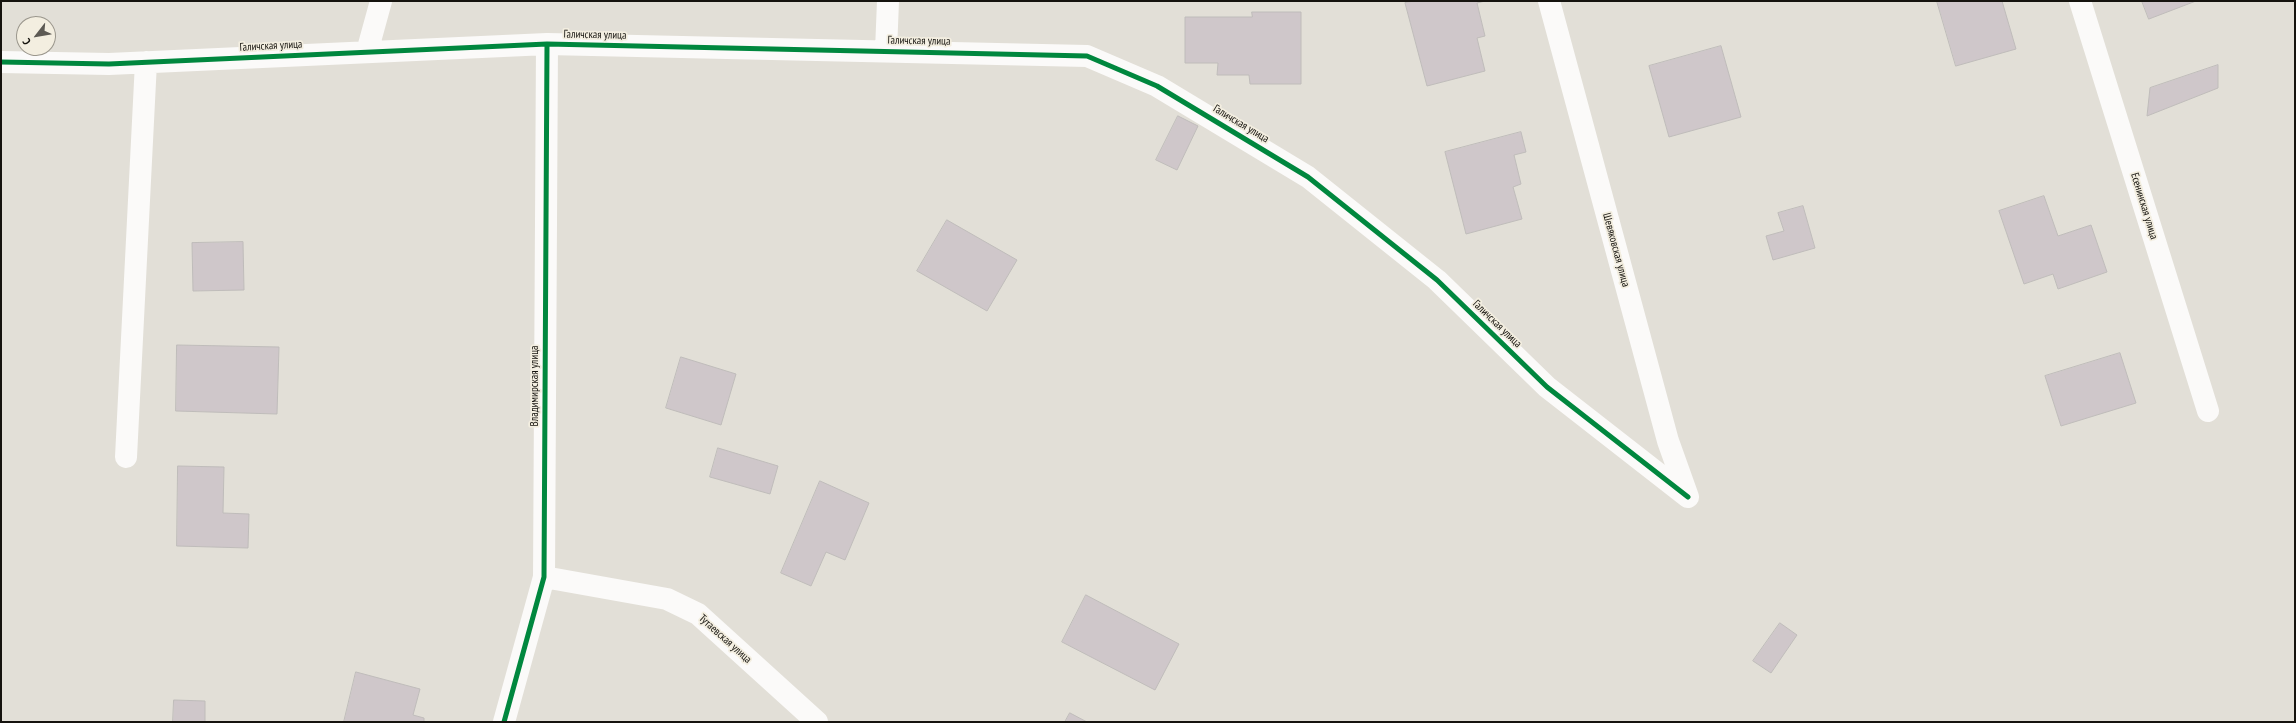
<!DOCTYPE html>
<meta charset="utf-8">
<style>
body{margin:0}
#map{position:relative;width:2296px;height:723px;overflow:hidden;background:#e2dfd7;font-family:"PT Sans Narrow",sans-serif}
canvas{display:block}
.frame{position:absolute;inset:0;border:2px solid #15130e;pointer-events:none}
.north{position:absolute;left:16px;top:16px;width:40px;height:40px;box-sizing:border-box;background:#f3eee0;border:1px solid #9a968c;border-radius:50%;rotate:239deg;font-size:11px;font-weight:700;line-height:16px;text-align:center;color:#15130e}
.north::after{content:'';display:block;margin:auto;width:14px;height:18px;background:#5d5a54;clip-path:polygon(50% 0,100% 100%,50% 72%,0 100%)}
</style>
<div id="map">
<canvas width="2296" height="723"></canvas>
<div class="frame"></div>
<div class="north">С</div>
</div>
<script>
const ctx = document.querySelector('canvas').getContext('2d');
ctx.lineJoin = 'round';
function fill(path, color) {
  ctx.fillStyle = color;
  ctx.fill(path, 'evenodd');
}
function strokePath(path, color, width, dash) {
  ctx.strokeStyle = color;
  ctx.lineWidth = width;
  ctx.lineCap = dash ? 'butt' : 'round';
  ctx.setLineDash(dash || []);
  ctx.stroke(path);
}
function label(font, color, halo, rows, align = 'center') {
  ctx.font = font + ' "PT Sans Narrow",sans-serif';
  ctx.lineWidth = 3.5;
  ctx.setLineDash([]);
  ctx.textBaseline = 'middle';
  ctx.strokeStyle = halo;
  ctx.fillStyle = color;
  for (const [text, x, y, turn = 0] of rows) {
    ctx.save();
    ctx.translate(x, y);
    ctx.rotate((+turn || 0) * Math.PI / 180);
    ctx.textAlign = isNaN(turn) ? turn : align;
    if (halo) ctx.strokeText(text, 0, 0);
    ctx.fillText(text, 0, 0);
    ctx.restore();
  }
}
const building = new Path2D(`
 M1414,1H1485L1477,3L1485,36L1477,38L1485,71L1427,86L1405,3Z
 M1937,1H2002L2016,49L1956,66Z
 M2142,1H2196L2149,19Z
 M1252,12H1301V84H1250L1249,75H1217L1218,63H1185V17H1252Z
 M1721,46L1741,117L1669,137L1649,66Z
 M2218,65V88L2147,116L2150,88Z
 M1178,116L1198,126L1177,170L1156,160Z
 M1521,132L1526,152L1514,155L1521,184L1513,187L1522,219L1466,234L1445,152Z
 M2044,196L2058,236L2091,225L2107,272L2058,289L2053,274L2024,284L1999,211Z
 M1803,206L1815,248L1773,260L1766,236L1784,231L1778,213Z
 M947,220L1017,260L987,311L917,271Z
 M243,242L244,290L193,291L192,243Z
 M177,345L279,347L277,414L176,411Z
 M2120,353L2136,403L2061,426L2045,376Z
 M681,357L736,374L721,425L666,408Z
 M718,448L778,466L770,494L710,477Z
 M178,466L224,467L223,513L249,514L248,548L177,546Z
 M820,481L869,503L845,560L826,552L811,586L781,573Z
 M1086,595L1179,644L1155,690L1062,642Z
 M1780,623L1797,635L1771,673L1753,661Z
 M356,672L420,689L413,715L424,718V722H344Z
 M174,700L205,701V722H173Z
 M1070,713L1087,722H1065Z`);
const minor = new Path2D(`
 M1549,1L1668,441L1688,497
 M2080,1L2208,411
 M886,51L888,1
 M367,52L381,1
 M1,62L109,64L547,44L1087,56L1157,86L1308,177L1437,280L1547,387L1688,497
 M126,457L146,62
 M544,577L667,599L698,614L817,722
 M504,722L544,577L547,44`);
const cycleway = new Path2D(`
 M1,62L109,64L547,44L1087,56L1157,86L1308,177L1437,280L1547,387L1688,497
 M504,722L544,577L547,44`);
const streetNames = [
 ["Галичская улица",595,35,1],
 ["Галичская улица",919,41,1],
 ["Галичская улица",271,46,-3],
 ["Галичская улица",1241,124,31],
 ["Есенинская улица",2144,206,73],
 ["Шевяковская улица",1616,250,75],
 ["Галичская улица",1497,324,44],
 ["Владимирская улица",535,386,-90],
 ["Тутаевская улица",725,639,42]
];
fill(building, '#cfc7ca');
strokePath(building, '#bfbcba', 1);
strokePath(minor, '#fbfaf9', 22);
strokePath(cycleway, '#00873e', 5);
label('11px', '#15130e', '#f3eee0', streetNames);
</script>
